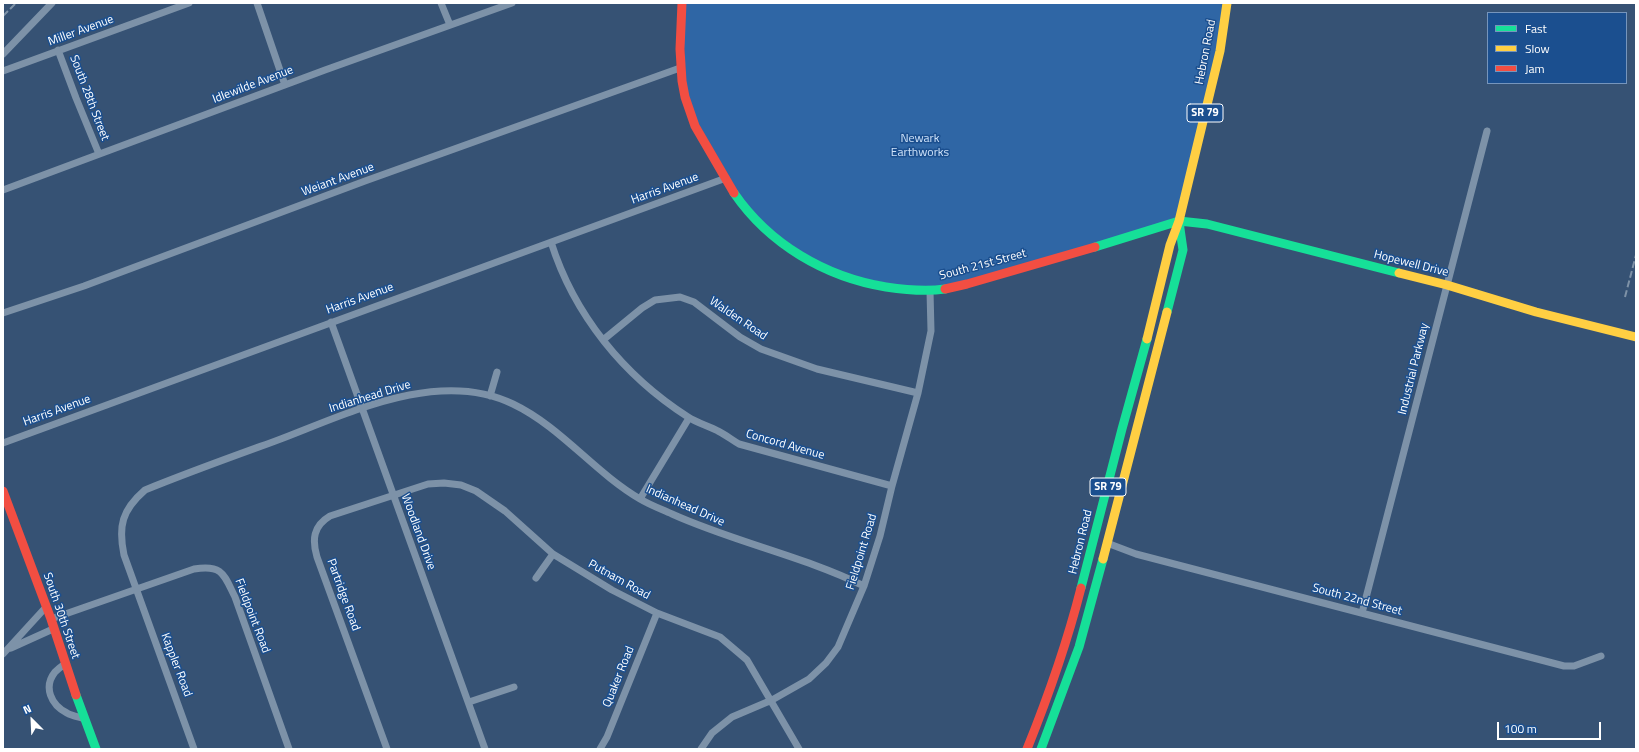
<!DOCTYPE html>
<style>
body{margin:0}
#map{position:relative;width:1639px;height:752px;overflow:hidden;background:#365274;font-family:"Titillium Web",sans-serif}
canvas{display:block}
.frame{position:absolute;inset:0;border:4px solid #fff;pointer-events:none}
.legend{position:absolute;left:1487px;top:12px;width:140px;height:72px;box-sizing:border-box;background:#1b4f8f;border:1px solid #7695bc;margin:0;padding:5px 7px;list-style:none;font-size:12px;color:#fff}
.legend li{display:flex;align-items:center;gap:8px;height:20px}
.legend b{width:20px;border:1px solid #7695bc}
.north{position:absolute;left:12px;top:700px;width:40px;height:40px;-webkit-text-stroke:3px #1b4f8f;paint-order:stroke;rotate:336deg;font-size:11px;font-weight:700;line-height:16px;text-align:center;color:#fff}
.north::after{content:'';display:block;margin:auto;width:14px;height:18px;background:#fff;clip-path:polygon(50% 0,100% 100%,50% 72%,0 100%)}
.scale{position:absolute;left:1497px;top:722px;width:104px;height:18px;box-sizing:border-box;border:2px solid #fff;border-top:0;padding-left:5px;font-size:12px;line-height:14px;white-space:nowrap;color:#fff;-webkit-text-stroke:3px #1b4f8f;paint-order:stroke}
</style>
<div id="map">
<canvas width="1639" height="752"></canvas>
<div class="frame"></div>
<ul class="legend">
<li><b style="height:5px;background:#16e098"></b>Fast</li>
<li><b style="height:5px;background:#ffcf43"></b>Slow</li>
<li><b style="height:5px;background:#f24e42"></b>Jam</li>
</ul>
<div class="north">N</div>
<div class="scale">100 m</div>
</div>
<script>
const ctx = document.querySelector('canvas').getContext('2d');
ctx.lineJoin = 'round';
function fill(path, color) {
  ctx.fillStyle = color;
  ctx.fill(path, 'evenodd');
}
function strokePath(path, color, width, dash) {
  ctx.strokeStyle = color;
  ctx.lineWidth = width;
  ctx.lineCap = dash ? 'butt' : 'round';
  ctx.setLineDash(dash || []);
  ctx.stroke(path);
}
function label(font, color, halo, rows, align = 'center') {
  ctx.font = font + ' "Titillium Web",sans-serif';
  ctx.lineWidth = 3;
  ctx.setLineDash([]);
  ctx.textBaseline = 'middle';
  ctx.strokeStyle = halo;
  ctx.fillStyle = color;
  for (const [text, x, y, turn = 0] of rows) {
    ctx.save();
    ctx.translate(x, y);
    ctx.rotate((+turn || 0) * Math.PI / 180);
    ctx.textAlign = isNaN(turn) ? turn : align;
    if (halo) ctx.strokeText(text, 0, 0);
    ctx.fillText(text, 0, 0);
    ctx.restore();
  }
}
const green = new Path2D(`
 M682,3H1227L1179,221L930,291L832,273L754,219L687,104Z`);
const street = new Path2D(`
 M257,3L285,85
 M441,3L450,25
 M58,50L76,98L99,154
 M3,54L52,3
 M3,71L189,3
 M3,190L325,70L512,3
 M551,242C574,315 624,376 688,417C697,423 709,426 718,431C726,435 732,440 739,444L892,486
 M3,313L84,286L365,181L680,68
 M331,322L485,749
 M603,340L642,308L655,300L680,297L694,302L740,337L761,349L817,369L918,393
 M490,396L497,372
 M3,443L726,178
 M640,499L689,418
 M1107,543L1136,554L1564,666H1574L1601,656
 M536,578L553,554
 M1362,613L1487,131
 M51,619L194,569C223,564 224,575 235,597L289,749
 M11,648L53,629
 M3,654L46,607
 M65,664C62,666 58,669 55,672C43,687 51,705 67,713C72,716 79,717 85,719
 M469,702L514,687
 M194,749L124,555C118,526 122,510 145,490C189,472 234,456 278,440C349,413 439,368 513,404C561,427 594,472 640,499C650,505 661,509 672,514C734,542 803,556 864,586
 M387,749L317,557C312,540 313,526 330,516L428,484L444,483L461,485L476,491L505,511L553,554L612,590L657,613L720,637L747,660L799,749
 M600,749L607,737L657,613
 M701,749L712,733L732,717L772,700L809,679L826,663L838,647L864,586L880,536L892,486L918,393L931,331L930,291`);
const fast = new Path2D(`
 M734,193C769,244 825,277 886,287C906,290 925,292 945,289
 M1095,247L1179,221L1207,224L1399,273
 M1167,312L1183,250L1179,222
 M1081,588L1122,429L1147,339
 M76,695L96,749
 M1041,749L1079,647L1103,559`);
const slow = new Path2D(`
 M1399,273L1447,285L1536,312L1636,337
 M1147,339L1170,245L1179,221L1220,51L1227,3
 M1103,559L1167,312`);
const jam = new Path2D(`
 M682,3L680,49L682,81L685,97L695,126L734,193
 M945,289L967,284L1095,247
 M3,491L51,619L76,695
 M1027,749C1048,697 1067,643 1081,588`);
const rail = new Path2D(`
 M3,16L16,3
 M1625,297L1636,255`);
const shields = [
 [1205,113,36],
 [1108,487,36]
];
const shieldNames = [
 ["SR 79",1205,113],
 ["SR 79",1108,487]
];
const streetNames = [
 ["Miller Avenue",81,31,-20],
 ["Hebron Road",1206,52,-79],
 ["Idlewilde Avenue",253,85,-21],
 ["South 28th Street",89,98,69],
 ["Weiant Avenue",338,180,-20],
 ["Harris Avenue",665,189,-20],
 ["Hopewell Drive",1411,264,14],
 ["South 21st Street",983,265,-15],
 ["Harris Avenue",360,299,-20],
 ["Walden Road",738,319,34],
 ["Industrial Parkway",1414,369,-76],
 ["Indianhead Drive",370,397,-17],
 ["Harris Avenue",57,411,-20],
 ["Concord Avenue",785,445,16],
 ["Indianhead Drive",685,506,24],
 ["Woodland Drive",418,532,70],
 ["Hebron Road",1081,542,-76],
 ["Fieldpoint Road",862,552,-73],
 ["Putnam Road",619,580,29],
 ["Partridge Road",343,595,70],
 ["South 22nd Street",1357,600,15],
 ["South 30th Street",61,616,71],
 ["Fieldpoint Road",252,616,69],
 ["Kappler Road",176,665,69],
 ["Quaker Road",619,677,-68]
];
const parkNames = [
 ["Newark",920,139],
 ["Earthworks",920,153]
];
fill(green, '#2f66a5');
strokePath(street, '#7d92a8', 7);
strokePath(fast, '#16e098', 9);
strokePath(slow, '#ffcf43', 9);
strokePath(jam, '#f24e42', 9);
strokePath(rail, '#7e92a7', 2, [7, 3]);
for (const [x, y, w] of shields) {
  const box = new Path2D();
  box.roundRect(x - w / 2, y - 9, w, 18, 3);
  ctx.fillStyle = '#1b4f8f';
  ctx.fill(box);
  strokePath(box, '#fff', 1);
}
label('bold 11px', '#fff', null, shieldNames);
label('12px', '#fff', '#1b4f8f', streetNames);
label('12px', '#cfe3fa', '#1b4f8f', parkNames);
</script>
